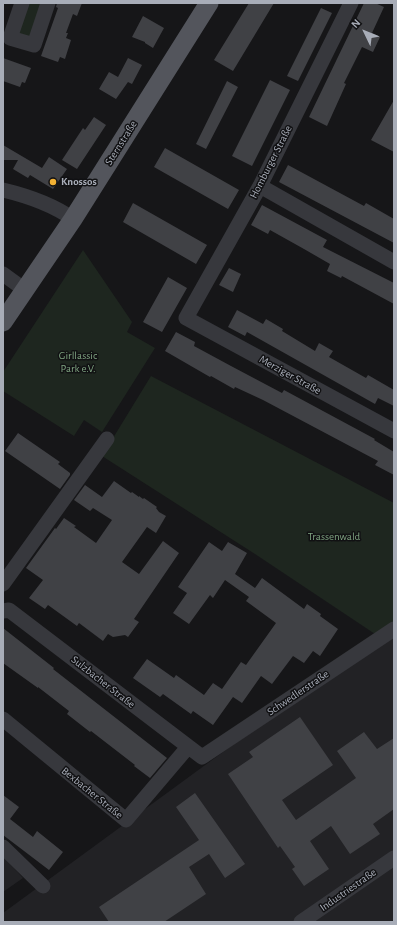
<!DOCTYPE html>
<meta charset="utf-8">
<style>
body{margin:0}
#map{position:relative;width:397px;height:925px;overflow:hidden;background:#161618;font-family:"Alegreya Sans",sans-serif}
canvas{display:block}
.frame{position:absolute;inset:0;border:4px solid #a8adb8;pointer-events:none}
.north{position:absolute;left:345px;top:12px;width:40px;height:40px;-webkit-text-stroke:3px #111113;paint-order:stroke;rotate:313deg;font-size:11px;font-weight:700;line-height:16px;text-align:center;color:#a8adb8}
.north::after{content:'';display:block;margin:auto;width:14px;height:18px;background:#a8adb8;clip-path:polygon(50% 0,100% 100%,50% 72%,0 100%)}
</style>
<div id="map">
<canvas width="397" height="925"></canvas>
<div class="frame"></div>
<div class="north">N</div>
</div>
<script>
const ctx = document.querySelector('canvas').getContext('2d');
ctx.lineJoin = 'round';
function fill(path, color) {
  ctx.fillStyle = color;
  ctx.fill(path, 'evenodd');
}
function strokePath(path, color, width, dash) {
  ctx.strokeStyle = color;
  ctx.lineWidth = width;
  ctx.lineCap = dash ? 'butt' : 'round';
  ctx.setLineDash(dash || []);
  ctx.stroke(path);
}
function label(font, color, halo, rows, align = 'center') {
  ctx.font = font + ' "Alegreya Sans",sans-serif';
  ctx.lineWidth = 3;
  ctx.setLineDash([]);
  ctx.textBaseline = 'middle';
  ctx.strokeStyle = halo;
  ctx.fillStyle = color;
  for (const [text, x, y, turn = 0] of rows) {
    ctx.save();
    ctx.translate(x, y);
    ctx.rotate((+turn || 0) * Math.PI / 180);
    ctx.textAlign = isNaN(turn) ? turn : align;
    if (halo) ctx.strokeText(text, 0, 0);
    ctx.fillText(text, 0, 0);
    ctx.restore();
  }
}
const built = new Path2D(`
 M394,624V922H3V913L238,741Z
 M3,856L23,878L3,892Z`);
const green = new Path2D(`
 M22,3H48L34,45L10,38Z
 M83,250L132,322L127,332L155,348L102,432L84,420L74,436L3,391V372Z
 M151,376L394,503V624L378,636L255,554L102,456Z`);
const building = new Path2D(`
 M57,3H82L77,16L73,14L66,33H68L66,38L71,40L65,59L60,57L58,62L41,56L58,8L56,7Z
 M249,3H274L233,71L214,60Z
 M364,3H375L384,7L372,33L380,37L373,52L362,47L344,83L346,84L327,126L309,117Z
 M321,8L332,13L298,81L287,76Z
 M143,16L164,28L153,48L145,43V42L132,37Z
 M3,58L31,68L25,83L22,82L20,87L3,81Z
 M128,58L142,65L132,84L128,82L116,99L99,89L109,72L118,77Z
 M270,80L290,90L252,166L232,156Z
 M227,81L238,87L206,149L196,144Z
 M394,100V152L371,140Z
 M94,117L106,125L77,169L62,160L83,128L85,130Z
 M3,145L42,168L49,157L67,169L53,189L30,175L28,178L13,169L18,160H3Z
 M165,148L239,190L228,209L154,167Z
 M288,165L364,206L366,203L394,219V243L279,182Z
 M133,203L207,245L196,264L123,222Z
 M262,205L327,240L323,247L394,283V304L342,276L341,278L327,271L330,264L304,249L270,230L268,234L251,225Z
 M229,268L241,274L233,292L219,285Z
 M168,277L187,288L162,332L143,322Z
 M237,310L263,324L266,319L283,329L282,331L315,351L319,343L333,351L329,357L366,378L368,375L394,390V406L378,398L375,404L247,332L245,336L228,327Z
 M176,332L195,342L194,346L231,366L282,393L284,390L375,439L374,440L394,452V475L375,465L378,461L263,400L235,387L234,389L211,376L210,377L165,351Z
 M18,433L60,462L58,464L70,473V475L60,489L5,451Z
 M114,481L131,493L132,492L139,497V496L143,499L144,498L157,507L156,508L159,512L166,516L156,533L147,527L122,562L139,574L163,541L179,553L134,619L139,622L128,637L125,635L113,637L108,634L103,641L79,623L77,626L48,605L45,609L29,598L43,580L26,568L55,528L56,529L64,518L76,526L74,527L96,543L112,520L93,508L90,511L74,500L85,485L102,497Z
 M209,542L222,551L228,542L247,553L235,574L255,588L262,578L304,609L307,604L321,614L320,616L338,629L320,656L313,651L304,663L293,656L272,684L261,676L242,703L233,697L213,725L193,711L191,714L163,694L160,697L133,678L147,659L174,678L176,675L204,695L213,683L222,689L241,662L246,665L276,623L246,601L249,597L225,580L213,598L210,595L189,624L173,613L187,593L178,587Z
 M3,628L54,668L53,669L167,758L150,778L134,766L135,765L91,731L90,732L67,714L69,711L38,687V688L3,663Z
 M300,717L333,765L282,800L296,820L356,778L337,751L364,732L377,749L394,738V809L373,824L380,834L350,854L331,826L310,841L329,869L304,886L292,869L295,867L280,846L278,848L228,774L253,757L249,752Z
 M195,793L245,864L225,878L209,854L189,867L206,894L164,922H109L99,907L199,840L176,807Z
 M3,795L19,807L10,819L33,837L37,831L63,852L49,870L3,835Z`);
const minor = new Path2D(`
 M22,3L10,38L34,45L48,3
 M351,3L260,186L186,318L394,431
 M260,186L394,262
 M3,190C28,196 52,204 73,219
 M3,274L25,290
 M3,584L107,439
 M3,611L9,610L202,757L394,629
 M3,719L126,820L188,747
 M3,847L43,886
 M301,922L394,858`);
const major = new Path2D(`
 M3,322L73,219L209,3`);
const markers = [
 [53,182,4,"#f2b134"]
];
const streetNames = [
 ["Sternstraße",121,143,-58],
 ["Homburger Straße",271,162,-63],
 ["Merziger Straße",290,375,29],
 ["Sulzbacher Straße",103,682,38],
 ["Schwedlerstraße",298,693,-34],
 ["Bexbacher Straße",92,793,39],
 ["Industriestraße",348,890,-35]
];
const poiNames = [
 ["Knossos",61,182]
];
const parkNames = [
 ["Girllassic",78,356],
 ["Park e.V.",78,369],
 ["Trassenwald",334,537]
];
fill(built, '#222225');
fill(green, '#1e261f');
fill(building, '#404145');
strokePath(minor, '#37383d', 15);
strokePath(major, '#53555c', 19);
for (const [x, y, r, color] of markers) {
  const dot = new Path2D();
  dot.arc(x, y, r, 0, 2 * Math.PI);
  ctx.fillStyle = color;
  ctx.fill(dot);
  strokePath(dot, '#111113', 1.5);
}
label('11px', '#a8adb8', '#111113', streetNames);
label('bold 11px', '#a8adb8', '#111113', poiNames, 'left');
label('11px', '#7fa381', '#111113', parkNames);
</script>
